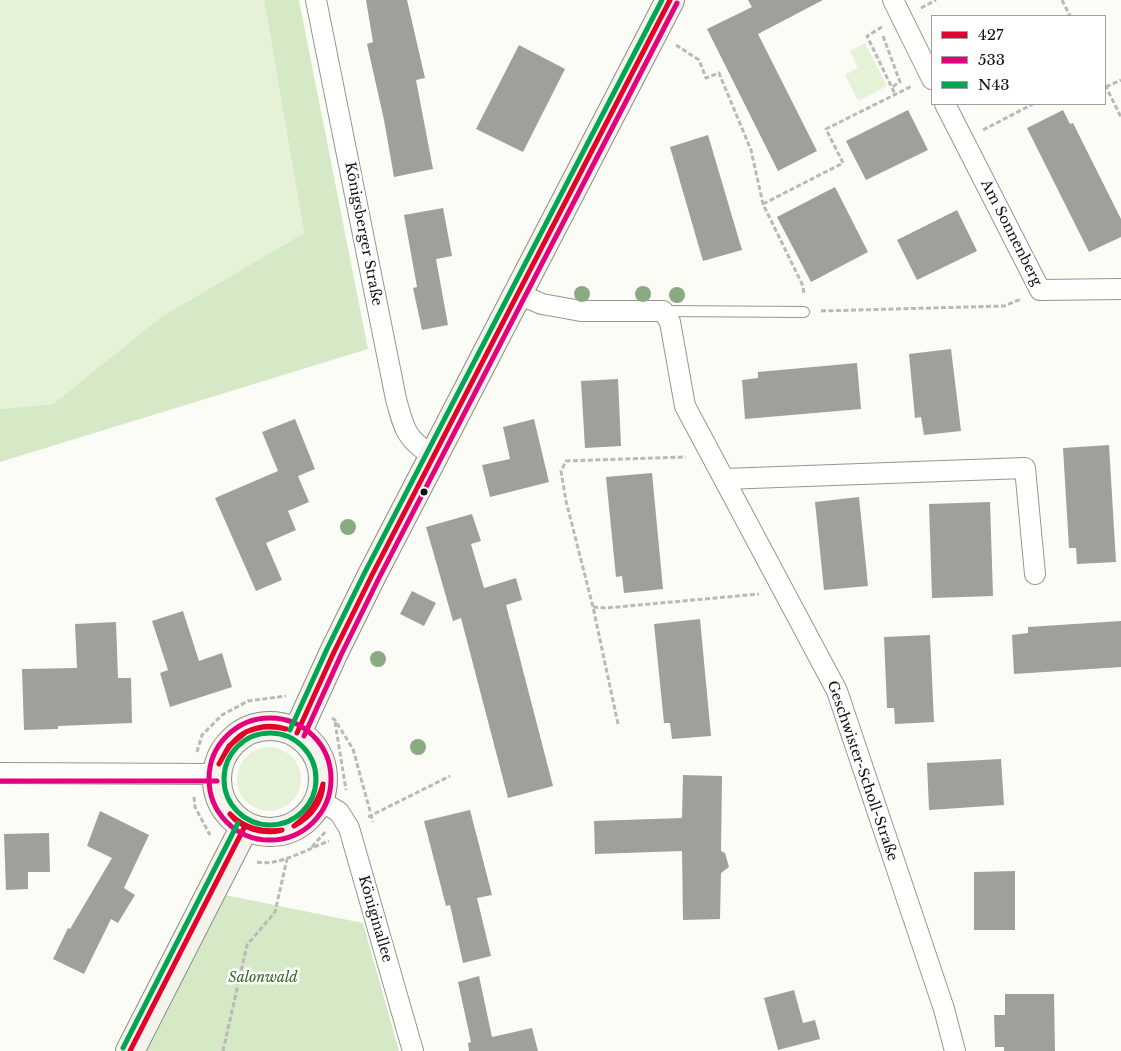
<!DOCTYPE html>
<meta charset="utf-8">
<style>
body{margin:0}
#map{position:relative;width:1121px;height:1051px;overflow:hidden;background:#fcfcf7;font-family:"Libre Baskerville",serif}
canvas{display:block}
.legend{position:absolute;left:931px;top:15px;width:175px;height:90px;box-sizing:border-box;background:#fff;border:1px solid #9f9f9f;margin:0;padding:6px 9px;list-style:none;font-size:15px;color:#101010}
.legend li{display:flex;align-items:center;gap:10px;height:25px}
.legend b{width:25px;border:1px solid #9f9f9f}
</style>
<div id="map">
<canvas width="1121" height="1051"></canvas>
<ul class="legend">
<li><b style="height:6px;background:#e4002b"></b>427</li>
<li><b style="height:6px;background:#e5007d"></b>533</li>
<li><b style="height:6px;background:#00a651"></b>N43</li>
</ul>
</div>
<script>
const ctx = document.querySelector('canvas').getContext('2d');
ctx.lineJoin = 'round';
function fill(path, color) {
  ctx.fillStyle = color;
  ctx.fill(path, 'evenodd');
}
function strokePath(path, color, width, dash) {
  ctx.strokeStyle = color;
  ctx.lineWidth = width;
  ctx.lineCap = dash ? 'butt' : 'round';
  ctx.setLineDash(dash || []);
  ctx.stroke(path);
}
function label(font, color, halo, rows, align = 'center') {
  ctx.font = font + ' "Libre Baskerville",serif';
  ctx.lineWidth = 5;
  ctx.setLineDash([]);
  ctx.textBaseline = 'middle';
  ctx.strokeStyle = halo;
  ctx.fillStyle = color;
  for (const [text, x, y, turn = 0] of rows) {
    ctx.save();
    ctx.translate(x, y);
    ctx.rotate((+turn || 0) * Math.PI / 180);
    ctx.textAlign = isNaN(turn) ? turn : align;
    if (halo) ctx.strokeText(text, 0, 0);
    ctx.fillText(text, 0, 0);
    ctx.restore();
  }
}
const green = new Path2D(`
 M0,0H264L304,233L161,317L53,404L0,409Z
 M865,43L887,86L858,101L845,75L858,68L850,51Z
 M237 779a32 32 0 1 1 64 0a32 32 0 1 1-64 0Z`);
const forest = new Path2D(`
 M264,0H299L368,349L0,462V409L53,404L161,317L304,233Z
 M220,894L363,923L399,1051H145Z`);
const building = new Path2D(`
 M366,0H407L425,78L416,80L433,169L394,177L384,120L367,44L373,42Z
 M748,0H823L758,34L817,151L778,171L707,29L752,7Z
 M519,45L565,69L523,152L476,129Z
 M908,110L928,150L866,180L846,141Z
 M1063,110L1070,124L1073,123L1121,219V237L1089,252L1027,128Z
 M708,135L742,250L703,261L670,147Z
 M835,187L868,252L811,282L777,217Z
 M443,208L452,256L436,259L448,325L422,330L413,288L417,287L404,215Z
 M957,210L977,251L917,280L897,240Z
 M951,349L961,431L924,435L921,417L915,418L909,354Z
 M857,363L861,409L745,419L742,380L758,378V372Z
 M618,379L621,446L585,448L581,381Z
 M295,419L315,469L298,476L309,502L288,511L296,530L266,543L282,580L256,591L215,498L278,471L262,432Z
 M534,419L549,482L490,497L482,465L510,459L503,427Z
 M1109,445L1116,562L1077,564L1076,548H1069L1063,448Z
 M652,473L663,589L624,593L622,576L616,577L606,477Z
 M859,497L868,586L824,590L815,502Z
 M990,502L993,596L932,598L929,504Z
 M472,514L481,541L471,544L484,588L516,578L522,600L506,605L553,786L508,798L461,618L453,621L426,527Z
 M412,591L436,603L424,626L400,614Z
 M183,611L199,661L222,653L232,687L170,707L160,673L168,670L152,621Z
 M700,619L711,736L672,739L670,723H664L654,624Z
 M1121,621V667L1014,674L1012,635L1028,633V627Z
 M116,622L118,678H131L132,723L58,726V729L24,730L22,669L77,668L75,624Z
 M930,635L934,722L895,724L894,708H887L884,637Z
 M1001,759L1004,805L929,810L927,763Z
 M683,775L722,776L721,851L725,853L729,867L721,873L720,919L683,920L682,851L595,854L594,821L682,818Z
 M470,810L492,895L477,898L491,956L463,963L450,905L446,906L424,821Z
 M100,811L149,835L124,888L135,895L118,923L111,919L84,974L53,959L68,928L70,929L112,858L87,846Z
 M49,833L50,872H28V889L6,890L4,834Z
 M1015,871V930H974V872Z
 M479,976L492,1037L532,1028L538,1051H469L468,1043L471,1042L458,982Z
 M794,990L803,1023L815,1020L820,1039L778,1050L764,998Z
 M1005,994H1054L1055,1051H1004V1047H995L994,1015H1005Z`);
const path = new Path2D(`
 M1062,0L1070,16
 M921,8L936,0
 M882,27L867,36L895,94
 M883,36L900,82L892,87
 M676,45L699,60L706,78L719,73L751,150L763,204L803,286L804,295
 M1105,85L1121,117
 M1106,87L1121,80
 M983,130L1033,104
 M763,204L843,163L826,129L912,86
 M821,311L1004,306L1021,299
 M593,607L606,608L759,594
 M332,718L335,720L353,749L373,822
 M335,722L346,790
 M618,724L593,607L566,501L561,471L566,461L686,457
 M197,752L202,735L222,715L248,701L286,696
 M194,797L195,807L210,835
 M368,817L450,776
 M312,847L326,831
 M257,862C278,867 309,848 329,841
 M223,1051L247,945L275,912L287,859`);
const service = new Path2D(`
 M663,311L804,312`);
const minor = new Path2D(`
 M316,0L396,399C404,429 406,439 433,456
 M893,0L932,79
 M945,104L1040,290L1121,289
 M518,294L542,304L581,311H663L670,322L685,406L837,691L944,1009L955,1051
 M724,479L1025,468L1035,574
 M0,773L217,774
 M319,800L339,812L349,828L413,1051`);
const secondary = new Path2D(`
 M217 779a53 53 0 1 1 106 0a53 53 0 1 1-106 0Z
 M297,733L334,652L372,575L670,0
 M130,1051L245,826`);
const bus1 = new Path2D(`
 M246,732C259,726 272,724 286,729
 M246,732C260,727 271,725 286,729
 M297,733L334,652L372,575L670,0
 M219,764L229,746L246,732
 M219,764C226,751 233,739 246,732
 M230,814C244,828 263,833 282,830
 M230,814C241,829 265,835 282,830
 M294,826C309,814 318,803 323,784
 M294,826C310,817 322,803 323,784
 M130,1051L245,826`);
const bus2 = new Path2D(`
 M209 779a61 61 0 1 1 122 0a61 61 0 1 1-122 0Z
 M304,736L341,655L379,578L677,3
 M0,781H217`);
const bus3 = new Path2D(`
 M290,730L327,649L365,572L662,0
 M224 779a46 46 0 1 1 92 0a46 46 0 1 1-92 0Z
 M123,1048L238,823`);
const trees = [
 [582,294],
 [643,294],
 [677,295],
 [348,527],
 [378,659],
 [418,747]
];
const markers = [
 [424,492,4.5,"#101010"]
];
const streetNames = [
 ["Am Sonnenberg",1011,233,63],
 ["Königsberger Straße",363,234,79],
 ["Geschwister-Scholl-Straße",862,771,71],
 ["Königinallee",375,919,74]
];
const parkNames = [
 ["Salonwald",263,978]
];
fill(green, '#e5f2d8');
fill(forest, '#d6e9c6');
fill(building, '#a09f9c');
strokePath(service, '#969694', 12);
strokePath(minor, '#969694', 22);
strokePath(secondary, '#8d8d8b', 30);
strokePath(path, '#b9b9b8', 3, [5, 2.5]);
strokePath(service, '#fffffe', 10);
strokePath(minor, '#fffffe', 20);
strokePath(secondary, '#f5f4ec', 28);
strokePath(bus1, '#e4002b', 5);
strokePath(bus2, '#e5007d', 5);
strokePath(bus3, '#00a651', 5);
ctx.fillStyle = '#8baa82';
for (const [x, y] of trees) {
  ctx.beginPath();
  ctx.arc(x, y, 8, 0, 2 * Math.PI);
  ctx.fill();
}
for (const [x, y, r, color] of markers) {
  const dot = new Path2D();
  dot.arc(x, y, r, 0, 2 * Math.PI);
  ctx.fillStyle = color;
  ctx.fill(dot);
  strokePath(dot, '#fff', 2);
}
label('14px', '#101010', '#fff', streetNames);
label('italic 14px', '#2f6722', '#fff', parkNames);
</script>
